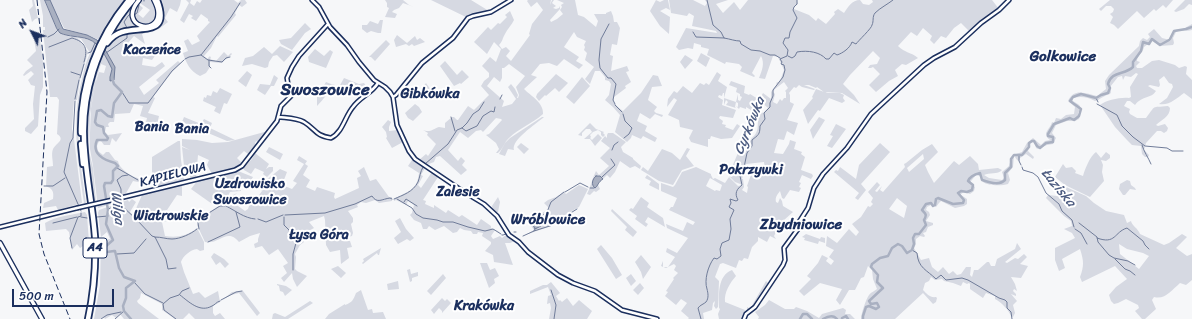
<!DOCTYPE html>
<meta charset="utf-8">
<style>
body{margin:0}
#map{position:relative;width:1192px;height:319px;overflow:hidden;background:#f6f7f9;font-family:Sriracha,sans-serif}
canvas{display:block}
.north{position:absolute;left:12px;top:12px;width:40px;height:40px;-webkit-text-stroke:3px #fff;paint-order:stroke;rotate:312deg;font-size:11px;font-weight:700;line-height:16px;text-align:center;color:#1b2f5e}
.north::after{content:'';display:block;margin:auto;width:14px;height:18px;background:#1b2f5e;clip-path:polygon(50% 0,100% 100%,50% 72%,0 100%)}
.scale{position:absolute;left:12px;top:289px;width:102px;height:18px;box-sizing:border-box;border:2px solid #1b2f5e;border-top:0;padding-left:5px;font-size:12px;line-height:14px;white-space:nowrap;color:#1b2f5e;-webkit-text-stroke:3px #fff;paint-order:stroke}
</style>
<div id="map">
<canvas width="1192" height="319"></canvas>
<div class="north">N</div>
<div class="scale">500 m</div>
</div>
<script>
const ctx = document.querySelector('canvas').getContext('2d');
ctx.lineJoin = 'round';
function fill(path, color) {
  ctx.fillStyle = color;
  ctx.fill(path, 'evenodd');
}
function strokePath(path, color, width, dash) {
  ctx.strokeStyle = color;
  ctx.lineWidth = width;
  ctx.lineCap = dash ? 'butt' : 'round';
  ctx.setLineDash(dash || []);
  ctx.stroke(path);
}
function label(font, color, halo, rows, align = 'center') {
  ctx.font = font + ' Sriracha,sans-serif';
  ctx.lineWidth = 4;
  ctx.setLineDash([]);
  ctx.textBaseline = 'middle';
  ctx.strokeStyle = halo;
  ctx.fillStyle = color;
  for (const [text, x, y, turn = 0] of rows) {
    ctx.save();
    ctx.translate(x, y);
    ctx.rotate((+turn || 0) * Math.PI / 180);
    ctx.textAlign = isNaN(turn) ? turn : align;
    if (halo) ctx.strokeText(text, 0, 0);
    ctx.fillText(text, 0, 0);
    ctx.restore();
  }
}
const green = new Path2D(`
 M32,0H34L38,18L35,19L32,22L29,10L33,6Z
 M40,0H126L109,23L101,39L99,38V40C86,33 77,33 64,28L60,20L54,23C63,45 82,31 98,45C94,55 90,65 86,74C72,116 80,160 86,203H84C78,160 71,122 82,79C84,70 86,61 90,53L81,39L77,38L80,40L88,52L80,79L77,100H74L72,129L74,139L82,203L58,210L56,206L43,208L44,203L53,199C54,192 53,189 46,186L47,167L53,166C53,160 51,154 53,149C56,143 66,140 57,134L59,100L57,97H50L43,30H45V27H43V16Z
 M136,0H138C112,30 172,42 155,0C157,3 159,7 159,11C163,31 139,28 127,30C120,31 115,34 110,38L124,15Z
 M141,0H153C157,11 160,16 150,25L140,24C133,17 133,12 137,3L143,8L138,14L143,18L150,10L140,3Z
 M158,0H161L163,6L162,0H181L180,5L177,12L170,8L165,18L164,9V17L168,22L159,29L142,34L145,44L134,36L127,44L142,51H156L157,53L152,60L143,58L142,65L155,67L162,62L165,66L139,87L144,95L159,83L156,80L178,61L180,63L184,60L172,72L153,97L155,98L148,113L159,116L155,133L144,130L147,118L140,116L143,106L134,104L130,113L115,114L114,122H110L108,124L109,127H106L105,132L108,135L122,133L116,142L112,138L110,145H104L101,141H99L97,146L98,151L103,155L106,152H109L115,160L118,161C119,169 134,179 143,179V183L133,181L125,195L106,199L107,202L125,198V200L98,208L93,166L90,149V133L91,107L95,84L99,72L104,73L106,66L101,64L96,79L90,114L89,151L93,168L96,202L94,203C90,173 85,143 88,113C90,92 96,72 103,53L105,55L107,52L105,48C122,25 137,39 156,27Z
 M186,0H191L190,3L194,6L197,1L200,3L202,0H234L238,3L241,0H245L247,3L242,7L239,5L235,13L236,15L218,37L217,36L211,48L204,56L207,59L210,56L211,58L210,59L216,61L224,52L228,56L231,53L232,54C229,58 225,59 222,63L210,62V67L206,73L200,76C190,71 186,63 183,53L188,51L184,41L188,39L192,45L200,41L197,36L210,22L208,21V19L201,14L196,21L191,18L193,16L189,14L184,23L180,20L189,3Z
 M385,0H403L409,5L414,7L403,3L399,8L394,10L392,12L397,14L395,18L385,17L389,8L387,7V3Z
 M431,0H471L489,11L472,15L468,18Z
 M528,0H551L550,5L552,0H554L552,3L556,6L553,8L556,9L559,8L560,6V9L550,20L551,22L557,19L563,14L560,10L562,7L561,5L564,3L557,0H575L578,15L584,17L596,27L598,21L594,14H606V13L611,11L613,16L614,22H617L620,28L617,45L612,44L610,55L613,56L611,71L627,66L629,71L626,72L631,82L625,86L626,88L614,97C612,103 618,107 623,111L641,93L653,75L658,76L662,86L652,87L648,100L657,107L654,111L656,113L663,115L662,117L655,114L650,119L640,113L637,121L647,126L645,131L657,138L655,142L643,136L641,139L632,135L631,138L627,142L615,132L620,115L613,107L605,100L609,95L611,84L609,81L605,80V77L600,71H595L590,84L585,79L594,67L585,60L587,53L584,50L585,47L584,45L586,41L577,37L574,32L564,47L579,57L576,61L583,65L579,69L564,59L557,66L549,63L540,64L531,75L537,77L524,89C531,96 544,103 543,114C532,124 519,128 509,138C504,142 503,149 498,153H496L499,149L496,143L486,135L489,134L502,120L501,119L496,118L483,132L481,130L476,131L468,138L460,132L448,150L458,161L461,157L465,161L462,165L467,170L461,175L440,156L436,157L434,162L426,165L419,160L426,154L428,156L436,144L427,135L428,133L423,130C430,133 433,129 439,127C441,127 443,128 445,128V123L452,117H454L457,120H458L468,106L474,110L489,95L481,86L484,81L489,77V73L482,66L490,57L496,62L501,49L494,42L487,54L474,42L488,27L491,30L498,23L500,24L507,17L505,15L510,11L514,20C512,25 507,29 505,34C502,39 503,41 499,45L502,49L506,47L510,51L506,56L511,61L530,35L529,34L532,24L543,10L537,2L531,7L527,1ZM509,64L525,76L516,87L519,95L518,98H517L518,95L515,89L511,84L508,87L516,99L512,104L502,107L504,101L487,86L494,77L500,82L502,78V68H504Z
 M656,0L660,2L664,0H668L670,10L666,8L660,11L670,17L669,34L660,26L650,11Z
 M669,0H693L705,6L707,3L705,0H728L716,4L723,13L734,2L740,10L748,0H797L798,4L794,7V9L809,15L816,21L818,18L826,24L835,14L834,12L838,9L844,13C848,7 852,0 860,0L863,4L869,5L873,2L872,0H992L999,9L975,26L970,32L961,23L954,28L946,38L941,36L934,44L930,40L932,36L923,28L917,36L911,32L898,46C905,53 911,52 918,58L906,65L902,64L895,70L898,76L889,81L876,92L869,85L880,74L873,67L871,68H868L870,65L877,64L880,58L873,51L850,75L843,84L854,95L860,104L842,93L824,92L817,87L816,88L809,85H804L815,89L814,90L802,87L799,85L796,88L794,87L789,93L790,95V102L794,104L787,120L798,123L794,135L787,131L784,140L778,139L774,153L783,154L789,144L790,140L796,142L794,149L802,152L801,154L805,157L801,170L812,174L813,176L811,179L802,175L799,182L801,183L799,187L801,188L799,192L790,190L784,199L782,198L780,191C777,195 775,197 776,202L778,203L780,198L782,201L783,206L793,212L783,221L775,231L776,232L774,236L776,239L770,236L767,242L758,237V241L752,247L748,259L744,258L742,261L739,260L736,268L723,263L720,264L715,277L719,281L718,307L716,309L714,306L715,301L713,303L712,310L703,313L704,319H688L689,318L681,311L687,303L681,299L676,305L665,296L668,292L666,291L674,279L673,278L678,273L674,270L676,266L674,264L666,268L661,266L663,261V267H668L675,257L666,252L667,248L677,253L688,238L667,228L666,224L683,231L687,222L693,225L695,222L669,210L671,207H673L677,198L661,191V183L673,187L675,185L682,172L696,167L711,174V175L713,179L715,178L725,183L729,177L738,186L743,185L735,182L729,176L732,177L733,175L726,170L727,165L732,167L740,148L742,137L748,143C750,139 754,137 756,133C759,128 757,121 759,116L752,112L754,108L763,113L768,108L759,100L763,93L771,99V92L777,84L776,83L780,81L784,70L778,57L773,56L765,79L759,78C762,71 765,63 761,56L752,73L755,76L754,77L740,71L742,67L739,64L726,62L725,64L707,55L709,49L701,47V45L694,43L693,49L688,48L679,50L676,47L686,28L717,33L716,31L692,26L694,16L689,13L687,16L671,13ZM784,82L788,88L785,91L786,92V98H784L782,101L780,99L777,104L773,102L775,94L773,92L775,89ZM764,162L765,170L759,177L757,176V173L752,172L747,186L748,187L747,193L742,190L744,187L743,179H742L746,164ZM710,178L722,185L720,191L716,190L715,191L706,186Z
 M1110,0H1173L1166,8L1163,5L1156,11L1154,9L1144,18L1137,11L1118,29L1114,25L1110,23L1113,17L1110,14L1113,12L1114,9L1111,6H1106L1101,11L1099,9Z
 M1185,0H1192V5L1189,4L1184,9L1176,12L1174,11Z
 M380,20H383L381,33H378L371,31L367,33L362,29V25H367L370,21L378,24Z
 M305,23L311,29L305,33L292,50L281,44L279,40L291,38Z
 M1192,24V30C1187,32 1180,29 1176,32L1173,38L1174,43L1173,45L1160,46L1152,41L1144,47C1143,53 1137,55 1137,61L1140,62L1136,66L1137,68H1142L1152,61L1159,60L1175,65L1179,68L1185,66L1187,67L1186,74L1192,80V99L1184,93C1177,98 1169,106 1159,104L1167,98L1173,87L1172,84L1169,83L1164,76L1159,80L1160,85L1159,87L1150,85L1148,86L1156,91C1151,99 1143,95 1135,105L1130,101H1127L1124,106L1130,109L1129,112L1130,114L1137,118H1146C1157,104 1150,108 1168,106L1170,108C1170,117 1161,120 1156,125L1158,126L1165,124L1168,128L1167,131L1164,133L1161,131H1157L1146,143L1144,150L1149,155L1148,157H1145L1142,154L1141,146L1132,145L1127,140L1115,127L1100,105C1106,100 1121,97 1129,98L1131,97L1130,87L1138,74L1136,73L1131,77L1125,76L1123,80L1122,76L1118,77L1110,87L1111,92L1110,94C1104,95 1100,100 1095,101C1088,97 1081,96 1073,98V101C1077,104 1080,104 1081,109L1078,113L1080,116L1079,119L1075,121H1067L1056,125L1052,133L1056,138L1053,144L1047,145L1038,149L1036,148L1035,142H1033L1030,144L1028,151L1034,157L1033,159L1026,154L1020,158L1019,161L1017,160L1015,157L1016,154L1022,152L1027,143L1033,138L1041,145L1045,141L1050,140C1041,133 1050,130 1052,122L1054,123L1056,118L1061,119L1066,115L1074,114L1075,107L1068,101C1074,87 1087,94 1097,96L1106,89L1105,81L1109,75L1139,46L1140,41L1143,38L1147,40L1150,37L1148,34L1154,29L1162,38L1170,40L1174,30L1183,29Z
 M37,32H39L43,62V87L40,95L38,126L31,134L25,131V128L34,119L33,104L35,86L31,85L28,80L34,74L31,71L24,76L23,75L26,71L33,66L27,60L36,51L34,39Z
 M397,35L407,43L415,36L417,40L420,38L425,42L414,46L412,44L409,46L406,44L396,47L394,40Z
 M386,40L390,44L375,61L371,57H369Z
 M280,46L293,52L284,62L277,55L273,56L269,62L268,67L265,68L252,64L242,66L245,58L253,56L264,47L272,54Z
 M315,49L324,56L330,50L333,52L326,68L309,62L308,57Z
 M701,53L710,58L706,67L697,61Z
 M685,55L693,60L685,69L680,62Z
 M445,61L457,75L462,70L469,77L461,84L460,83L454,86L440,66Z
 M247,71L252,75L246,87L238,81Z
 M717,72L721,75L718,81L727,87L724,98L736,102L738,94V100L740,101L742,97L740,96V94L736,92L737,88L729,85L731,81L745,86L744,93L749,95L750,94L758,99L751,110L746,107V109L740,107L739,109L736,106L738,107V103L736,102L735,107L736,108L726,105L728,102L726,100L724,105V93H723L722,96L719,95L718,97L723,100L722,105L736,110L733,118L720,116L719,118L723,121L722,124L726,125L725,127L733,130L737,124L740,126L732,138L721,139L711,136L710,139H708V147L691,142L689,138L693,130L680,127L679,120L668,115L677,100L674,98L667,107L668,99L674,91L677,93L683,86L692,93L700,83L704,85L706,83L709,85Z
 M556,74L568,83L559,92L555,88L546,96L545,95L539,101L536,97L537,94Z
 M274,75L278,78L274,86H271L265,95L257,90L260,84L270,85Z
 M582,77L590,86L574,104L566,97Z
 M344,78L359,84L364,83L366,86L358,93H356L354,89L349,90L346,88L344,90L339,87Z
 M326,82L331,84L335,85C328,92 324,99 317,106V97Z
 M426,83L433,93L427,97L422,88Z
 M220,88L232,94L227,104L224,103L220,114L214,111L216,107L203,101L204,97L206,98L207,95L211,96L213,91L217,93Z
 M816,89L827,93H840L844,95L843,98L845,101L842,103L829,98L820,111L818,110L808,124L803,110L813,98L812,97Z
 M415,104L419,107L422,112L413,121L408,118L405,113Z
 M184,117L201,124L204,119L212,123L210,128L235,140L227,141L182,122Z
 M542,117H544C536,124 511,140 514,150L508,149L505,156L499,154L505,143L510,138Z
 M819,117L825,120L813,139L810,130Z
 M388,120L391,122L389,127V131L398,130L403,142L392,148L386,138L387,137L386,132L382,127Z
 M590,123L596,129L604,132L603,133L605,135L603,137L601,135V132L598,130L593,132L590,135L591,137L590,138L592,140L598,134L602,138L595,146L590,139H584L592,132L590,129H586L582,133V136L578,135Z
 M836,124L846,129L832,148L827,146L833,136L830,135Z
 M268,131L259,143L258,144V142L256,141L255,143V145L257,144L248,156V154L244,151L237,158L242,163C234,170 222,172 212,174L207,165L209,160L198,155L196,178L190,179V165L184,166L182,147L190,150L182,146V139L197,140L212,143L228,142Z
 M608,133H613L626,142L621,147L623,152L633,158V159L641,166L640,169L635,166L630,168L620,161L615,172L610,178L607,175L603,179L599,175L594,177L600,189L596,192L594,191L590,195L587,194C591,186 592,179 596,171L599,175L609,166L600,158L610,148L601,141L605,136L607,138V135Z
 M178,141H180L181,160L184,180L152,187V157Z
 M521,143L529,149L524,154L517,147Z
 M880,143L890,152L861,184L866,190L858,200L855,198L859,193L834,172L836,170L838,171L840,167L856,179L859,165Z
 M932,144L938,152L925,165L928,172L934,183L954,161L959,165L970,156L978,164L979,170L998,168L1002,170C998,175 989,172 984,175L989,178L1002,180L1004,178L1002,172L1009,166L1011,159L1014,156L1013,167L1008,173L1010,180L1008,184C1002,186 988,186 983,182C982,181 981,177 980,176L976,175L971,181V183L975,187L974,191L970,194L964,192L961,194V195L967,199V204L964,206L955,208L941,201L939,203L936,207L931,205L927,207L926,210L929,212L930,215L926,221L933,223V225L928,227L926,232L923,233L925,236L924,237L920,236L916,239V244L914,248L921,260L929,258L932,267L938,272L943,267L949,274L953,271L957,275L961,274L966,267H971L970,275L972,277L974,270H978L987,262H989L991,266H995L997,259L1015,249L1017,243L1021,249L1005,262L1007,263L1015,258L1018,259L1024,254L1027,257L1020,264L1028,266L1021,278L1011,277L1015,284L1017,291L1014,289L1013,291L1016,294V296L1011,294L1017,301L1013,305L1015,313L1013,317L1011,316C1008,309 1002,303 995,299V296L986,293L983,298L970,289V284L969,283L967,284L963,282L961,286L953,283L944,281L942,279L935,280L931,277L929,281L925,283L923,290C927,294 930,298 936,297L937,298L936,302L933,304L923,293L895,319H861C861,314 866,299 869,295C871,292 875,291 877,289L873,279L872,270L868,266L864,277L861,278L855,290H849L840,305L836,300L842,289L820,283L804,296L799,291L811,279L807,276L818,263L822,255L828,258L826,261L831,265L834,261L829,257L834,250L826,246L827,236L837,243L849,229L856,236L859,232L852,224L861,217L868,206L870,207L873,204L871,202L873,198L868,192L877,182L880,185L875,191L877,192L882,186L880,190L883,192L905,167L904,164L906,163L922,150ZM923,154L924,159L909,172L907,168ZM897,198L907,206L904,218L889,209Z
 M269,147L283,154L280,160L266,152Z
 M687,148L690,149L686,156L694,166L682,170L673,185L659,181L641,170L643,167L648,171L662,149L672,153L680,160Z
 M1096,152L1101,158L1106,152L1110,155V158L1106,161L1101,160L1103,165L1102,172L1104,181L1090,197L1065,185L1055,177L1063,164L1066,168L1072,167L1076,171L1075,173L1083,176C1085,169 1090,156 1096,152Z
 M255,153L269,164L266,169L269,167H273V171L267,177L263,174L264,172L255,168L251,174L244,170V167L252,159Z
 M299,156L307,161L305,164L308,166L303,175L310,180L306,187L315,191L317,187L335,193L334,197L335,199L359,188L357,178L361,176L358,171L364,167L370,181L376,179L389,197H392V201L379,203L375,200L366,203L361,202L357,205L358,207L348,211L353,218V222L351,224L353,233L352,236L348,237L347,241H350L352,247L347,248L349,258L341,264L340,250L330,252L326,245L325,220L324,216L309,222L314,228L299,236L304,242L300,245L295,254L296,257L295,269L297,271L307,276L297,287L293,279L292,273L284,282L281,278L287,273L283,266L288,263L278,249L269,255L262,246L255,248L254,244L258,242V239L260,233L250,236L239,242C227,227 219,245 205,242L197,225L199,222H196L221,204L218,203L215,206L191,189L198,180L238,171L253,177L249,184H245L241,187V191L230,192L227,198L237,193L235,195L237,200L234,203L245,211L248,209L250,203L257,198L262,191L260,189L265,181L280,169L287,172L282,185L292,189L297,183L293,181L304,164L297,160Z
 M412,160L425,168L421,175L423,176L418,185L421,188L432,172L438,177L423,200L426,201L425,204L434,208V205L446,213L448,210L459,217L462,215L477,225L481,219L491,226V228L498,231L501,234L495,230L491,236L493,239L500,236L502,238L506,235L515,241L510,243H505L513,265L494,262L493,255L485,251L491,244V242L482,236L483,233L478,232L477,234H473L471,231L464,230L460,228L457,232L453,233L444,226L435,230L429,226L427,229H423L421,223L414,220L410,215L412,213L414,205L408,201L406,205L396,200L394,201V199C408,191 417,191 419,173L408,166Z
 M647,175L659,184V190L649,185L651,181L645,178Z
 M1127,180L1130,181L1131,185L1135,188L1136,190L1130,189L1125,195H1123L1119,189L1120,184Z
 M182,184V196L177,195L167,210L154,212L151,220L167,221L162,222L165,236C177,238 187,236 197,228L204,242V250L200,251L197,249C190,250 183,256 181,262L184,272L193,294L199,292L205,298L218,291L220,302L213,306V313L215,316L220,313L225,319H195L189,313L183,319H175L162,310V304L141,293L140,298L137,301L138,303L159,319H124L120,314L116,318L112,315L105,319L104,317L100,319H94L100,285L101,240L110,239L107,232L101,237L98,213L99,210L128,200L129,202L132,199L136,202L130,212L133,215L143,193Z
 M579,185L588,189L579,207L572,211L562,222L563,225H554L528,234H527L534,230L529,223L549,208L544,203L548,200L556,197L564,192L566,194Z
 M1066,187L1086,196L1094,203L1106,211L1124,215L1127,223L1131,221C1132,226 1138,228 1140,234L1164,245L1169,243L1182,234L1187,237L1176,248L1187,256L1192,254V280L1186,285L1180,283C1172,290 1165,300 1154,297L1152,300L1156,309L1145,319H1142L1135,311L1139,308L1138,305L1126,299L1118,303L1114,304L1111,301L1109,295L1116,287L1127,279L1115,266L1082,282L1080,277C1084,266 1084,261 1080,249L1062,259L1065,268L1059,271L1055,260V248L1075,238L1072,233L1064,229L1072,226L1071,221L1064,216L1046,198L1048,195L1057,196L1066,193ZM1119,244L1127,249L1143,253L1149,256L1139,269L1120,254Z
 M498,197L500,202L498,212L496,213L493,210L492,206Z
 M641,197L649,203L647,207L663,218L665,227L648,217L645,222L648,224L646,227L635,219L637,216L629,210L631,208L633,209Z
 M612,209L637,232L633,237L625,230L627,227L611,211Z
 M85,212L87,215L89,242L80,248L77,244L72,250L69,232L66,229L46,231L45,223C56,216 72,215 85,212Z
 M400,218L406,229L414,238L410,241L407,239L398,244L394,238L401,232L395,221Z
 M806,234L820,239L821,237L825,238V243L819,241L818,244L804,240L805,238L802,237Z
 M601,245L612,258L622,275L616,279L597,249Z
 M381,248L379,255H378L377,253L363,264L362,263L364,261L363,259Z
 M214,253L224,259L229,264L225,268L220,262L216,265L211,257Z
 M641,255L651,267L643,279L641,272L635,262Z
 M480,263H487L490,270L495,268L499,276L494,279L495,283L489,288Z
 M338,266L346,273L341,278L331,269Z
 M410,269L411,274L418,272V276L412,278V281L410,282L407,270Z
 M732,270L736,276C730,283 724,292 725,302L745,310L744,312L746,314L743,319H719L718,314L720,309L719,308C719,295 717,276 732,270Z
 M443,274L446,278L431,295L427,291Z
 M631,274L636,281L631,286L626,278Z
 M398,281L399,289L388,290L387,284Z
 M766,281L768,283C762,294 756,304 747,312V307L750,309Z
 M551,282L560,293L556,296L559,301L560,300L562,302L567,298L573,306L579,300L592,311L587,319H549L551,308L550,303L547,304L548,296L551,295L548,287L530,294V291L543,285H547Z
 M640,283L644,288L638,295L633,290Z
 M277,284L286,286L292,290L285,296L283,292L280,291L279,286L277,285Z
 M361,290L368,310L372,309L373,313L383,312L386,319H325L329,314L345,304V305C353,302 353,300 356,293Z
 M243,291L260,313L257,316L239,293L231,295L222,300L232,292Z
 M442,298L445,301L447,299L451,303L442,313V311L439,308L434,314L431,310Z
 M769,300L785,309H794L796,307L807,311L819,318L822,314L843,308L846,310L845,314H850L855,319H758L759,317L755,312L765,305Z
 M310,301L313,303L288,319H272L273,314L275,313L285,317Z`);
const water = new Path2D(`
 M45,0H50L63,29L87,35L97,40L106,51L115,67L114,80L110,81V77L112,69C107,59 100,43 88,39C79,36 69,37 60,33L57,29Z
 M596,176H600L603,179C598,182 598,186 595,188C591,185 592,179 596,176Z
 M542,216L540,219L541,226L535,229L532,223Z`);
const stream = new Path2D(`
 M707,0L713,25L721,32L724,38C730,39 735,41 740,41L741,44L751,50L760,51L770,55H775L780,58
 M144,1V0
 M134,15L137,13L139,5
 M609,24L601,39L599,60L600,68L608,78H611L616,84L613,100L615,104
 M127,28L124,22L128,16L130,14
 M693,32L696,37L724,38
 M48,37L54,34L59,29
 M49,47L72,38C86,42 88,49 84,62
 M88,53L91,52L95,43
 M106,53L127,38V34
 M201,55L208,60L222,62L226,58L230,57
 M788,56L792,58L795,56L797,52C808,50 820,52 826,59H829L834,53L837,55C843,53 850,48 852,42L856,44C858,41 872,28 872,25C874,21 872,17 875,13C880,8 888,4 893,0
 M185,59L189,57L201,55L231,17L240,3
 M209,60V66L211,68
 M71,72L80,75
 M80,78L84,64
 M122,92L129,103H148L172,71L184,60
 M1096,98L1098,102
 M75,99L79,80
 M500,99L502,95
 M75,101L73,138L70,143L64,172L81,211
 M1097,104L1117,115L1122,126L1133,137L1145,146L1167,148L1172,151H1183
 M615,105L622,112
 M623,114L625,121L632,128L629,134L624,138
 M451,117L455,131
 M462,128L466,131L477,126L483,116L491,111L494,112L495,107
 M1142,145C1144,152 1148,157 1151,164
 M612,150L614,145L618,142
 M1019,156V161L1021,165
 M425,164L448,144L457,130L462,128L467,123L473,114L479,110L484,102
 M1022,167L1023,170L1033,173L1038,177L1046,193L1059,204L1062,211L1072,220L1074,227
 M117,168L138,180
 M602,177L615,165L611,159
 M44,186H53L65,178
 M590,188H594
 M565,192L580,183L588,187
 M121,194V189L117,180L122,176L128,175
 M394,199C403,195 413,192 418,182C420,177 420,172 423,167
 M397,199L412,208L416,214L423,218L437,220L443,222H453L468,227L485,231L493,229L501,234
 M404,202L406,199L417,206
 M226,206C236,211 244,218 255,219
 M108,209L121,205L137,220L152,236L155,237L166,259L168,269L176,268
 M285,215L325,213L355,204L372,196C377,204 382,199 390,198L392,199
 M542,216L547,212L551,202L564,192
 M81,217L87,218
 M97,217L108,216
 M284,217V225L289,230
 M258,219L266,222L283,215
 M198,222L199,219L220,206H225L234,200
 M53,223L77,217
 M198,223L199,229
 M1079,223L1097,237L1098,242L1109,255L1114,258L1128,261L1135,265
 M1075,229L1081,233L1087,244
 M289,231L296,243L293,254V270
 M534,231L556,224L564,223L569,214L577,209
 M514,232H516
 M502,235H503L506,234
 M523,236L534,231L535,229
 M155,237C162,237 166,239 172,239C180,239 191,234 197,229
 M1097,238C1116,245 1114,232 1127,228L1143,241L1145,245L1149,249
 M208,242L240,227L236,212
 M72,248L70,238L78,217L81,216V213
 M912,250L917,253C918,268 927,270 936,279L941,275L946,280L962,278L968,280L999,298L1005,300L1007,302V308L1011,312L1012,319
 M117,254L134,253L146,239
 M1115,259L1125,269L1130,271L1135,275
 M134,282L145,294L163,303
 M551,290L556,305L554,319
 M180,295C189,302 200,313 212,306C215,305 216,302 220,301
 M221,300L236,292L242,291
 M101,319L107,315L121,312
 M115,319L124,311
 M176,319L164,310L163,304L170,298L179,295L182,291L189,288
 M701,319L698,308C700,305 704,304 706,302C709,298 708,293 707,289C704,280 708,266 714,258L717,259L721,256L720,249L722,243L729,240L731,229L730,219L734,210L729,207L731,203L730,199L736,201L738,200C734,193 737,189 742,185L740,176L743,172L747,153L752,146V140C758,135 760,135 760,126L765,119L764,113L770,107V103L773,96V90L783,77L785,70L784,65L781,64L782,62L780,59L787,56L788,50L783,43L785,38H789L790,32L797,18L793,10L794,7L797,4V0`);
const river = new Path2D(`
 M1170,39L1174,31L1186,29L1192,27
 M112,78L114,84L122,92L114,103L112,117L108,116L101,110L97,111L95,122L97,125L103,127L104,133L108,138L107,140H97C91,154 104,160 115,163L118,166L113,171V180L111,183H105L104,186L108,210L106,224L113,240L105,247L104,250L107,252L114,251H115L119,268L124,277L135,281L126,288V298L123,306L124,311L131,319
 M800,319L803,314H807L812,319
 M823,319C828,316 833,314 837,319
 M842,319V318L846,316L848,319
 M863,319V316L866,307L869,306L876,309L879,307L877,303L871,304L869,301L883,288L877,282L878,275L871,267L872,264L880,258L888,256L892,248L898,244L902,246L907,253L912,250L914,244L913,238L915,234H919L926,225L924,220C927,215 926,214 922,210L926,204L931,203L933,206L935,205L936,199L938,198L953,204L963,203L964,200L958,193L961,191L967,192L972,190L973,185L968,181C970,176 976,174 980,173L982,180C989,182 999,186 1005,180V173L1011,167V159L1014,155H1022L1029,147V143L1032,141H1034L1037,146L1040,148L1046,143L1053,142V137L1048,136V134L1054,124L1070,118L1074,120L1079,116L1081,109L1070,101L1073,97L1081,94L1096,98L1101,95L1108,93L1110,88L1108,84C1111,71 1125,75 1133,67V62L1141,51L1143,42L1149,44L1152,39L1160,45L1169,40`);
const minor = new Path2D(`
 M312,0L319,7L330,27L347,45L359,62L374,80L385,87L390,92L393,97L397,125L409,151L415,159L464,192L484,204L497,216L509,235L519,242L528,252L558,275L573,283L595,291L622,310L657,319
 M393,97L396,95L422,63L453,38L468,18L473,16L491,12L511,0
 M279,117C287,118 297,118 304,122C317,130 314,135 331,138C343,132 345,116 353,107C360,97 372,93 378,83
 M112,200L235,170L242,166L277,121L281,106L291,96L292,90L288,84L287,78L292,67L299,56L328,24
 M0,227L77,208
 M744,319L746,314L755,307L783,265L785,260L784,248L798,229L799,222L808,208L814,188L823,174L847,148L871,114L924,65L934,58L955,47L981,23L999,10L1009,0`);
const major = new Path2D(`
 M139,0C116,27 160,37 158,12C158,8 156,4 154,0
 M0,243L42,319`);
const highway = new Path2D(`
 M107,43C111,38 115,34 122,32C142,26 171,36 157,0
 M81,133C80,84 98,37 129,0
 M81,144L83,164
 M88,319C94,292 96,265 95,237C93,209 87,181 85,153C79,97 97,42 133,0`);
const rail = new Path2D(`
 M37,0L47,92L39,234L44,254L70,319`);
const minorBridge = new Path2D(`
 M77,208L112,200`);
const shields = [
 [95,248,24]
];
const shieldNames = [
 ["A4",95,248]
];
const streetNames = [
 ["KĄPIELOWA",173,175,-14]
];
const neighbourhoodNames = [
 ["Kaczeńce",152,50],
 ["Gibkówka",430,94],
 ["Bania",152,127],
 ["Bania",192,129],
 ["Pokrzywki",751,170],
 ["Uzdrowisko",250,184],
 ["Swoszowice",250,200],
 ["Zalesie",458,192],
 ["Wiatrowskie",171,216],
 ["Łysa Góra",319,235],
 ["Krakówka",484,306]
];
const waterNames = [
 ["Cyrkówka",750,126,-68],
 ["Łaziska",1058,188,50],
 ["Wilga",117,208,83]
];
const quarterNames = [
 ["Golkowice",1063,57],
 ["Wróblowice",548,220],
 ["Zbydniowice",801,225]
];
const districtNames = [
 ["Swoszowice",325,91]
];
fill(green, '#d6d9e2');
fill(water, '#a9b0c1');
strokePath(water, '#707c99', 1);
strokePath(stream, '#707c99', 1);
strokePath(river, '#a9b0c1', 2.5);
strokePath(minor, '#1b2f5e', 5.5);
strokePath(major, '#1b2f5e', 6);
strokePath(highway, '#1b2f5e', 8);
strokePath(minor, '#fff', 2.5);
strokePath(major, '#fff', 3.5);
strokePath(highway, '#fff', 4.5);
strokePath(rail, '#1b2f5e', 1, [6, 3]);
strokePath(minorBridge, '#1b2f5e', 5.5, []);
strokePath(minorBridge, '#fff', 2.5);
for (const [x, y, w] of shields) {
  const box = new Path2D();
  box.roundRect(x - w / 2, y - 10, w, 20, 3);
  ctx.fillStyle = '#fff';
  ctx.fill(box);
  strokePath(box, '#1b2f5e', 1);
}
label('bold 12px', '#1b2f5e', null, shieldNames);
label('13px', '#1b2f5e', '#fff', streetNames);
label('bold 14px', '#1b2f5e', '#fff', neighbourhoodNames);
label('italic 14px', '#4d5c81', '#fff', waterNames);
label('bold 15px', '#1b2f5e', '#fff', quarterNames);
label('bold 17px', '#1b2f5e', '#fff', districtNames);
</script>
